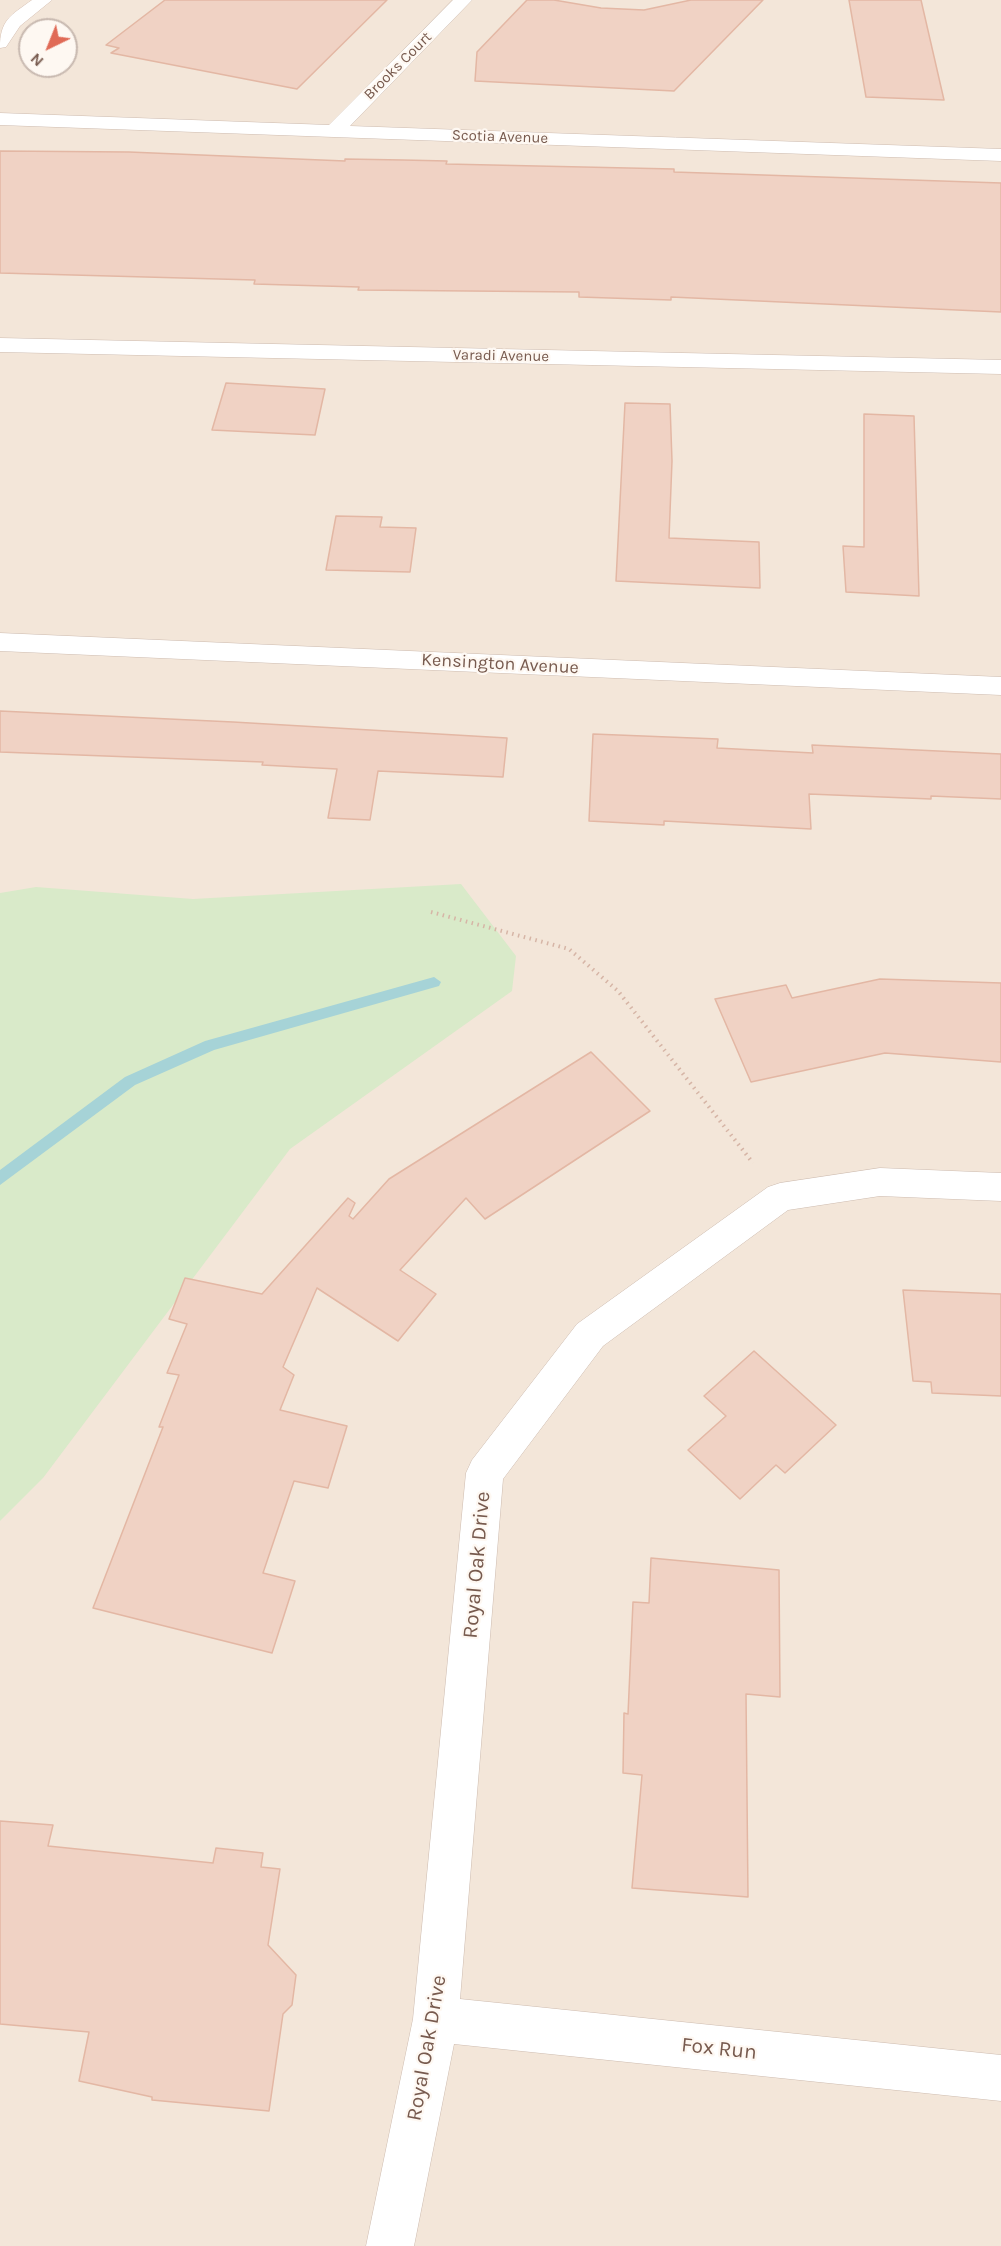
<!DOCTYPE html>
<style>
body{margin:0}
#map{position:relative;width:1001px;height:2246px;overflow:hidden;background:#fcf4eb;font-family:Karla,sans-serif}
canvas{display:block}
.north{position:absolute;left:18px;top:18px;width:60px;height:60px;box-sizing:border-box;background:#fef8f2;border:2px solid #c8b9b0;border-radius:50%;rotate:223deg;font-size:16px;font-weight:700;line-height:24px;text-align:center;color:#775a4e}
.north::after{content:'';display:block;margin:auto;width:21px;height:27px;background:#e06a56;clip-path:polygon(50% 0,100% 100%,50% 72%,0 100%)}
</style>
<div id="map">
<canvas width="1001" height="2246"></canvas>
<div class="north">N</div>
</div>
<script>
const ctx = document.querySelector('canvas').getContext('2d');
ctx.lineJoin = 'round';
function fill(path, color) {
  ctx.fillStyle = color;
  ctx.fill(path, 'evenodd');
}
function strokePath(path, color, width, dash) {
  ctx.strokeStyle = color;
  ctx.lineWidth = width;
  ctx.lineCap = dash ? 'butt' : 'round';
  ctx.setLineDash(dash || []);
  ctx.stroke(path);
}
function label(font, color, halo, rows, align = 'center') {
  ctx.font = font + ' Karla,sans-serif';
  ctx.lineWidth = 4.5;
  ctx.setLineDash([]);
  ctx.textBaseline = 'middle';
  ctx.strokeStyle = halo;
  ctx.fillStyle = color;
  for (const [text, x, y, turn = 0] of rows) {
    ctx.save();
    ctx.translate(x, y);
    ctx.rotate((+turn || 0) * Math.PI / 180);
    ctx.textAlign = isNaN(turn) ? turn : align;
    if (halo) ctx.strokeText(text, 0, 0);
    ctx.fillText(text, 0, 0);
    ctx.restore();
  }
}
const residential = new Path2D(`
 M0,0H1001V2246H0ZM30,30H66V66H30Z`);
const green = new Path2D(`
 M461,884L516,956L512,991L290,1149L43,1478L0,1521V893L36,887L193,899Z`);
const stream = new Path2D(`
 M434,977L441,982L439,986L214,1050L135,1085L0,1185V1170L125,1077L205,1041Z`);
const building = new Path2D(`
 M165,0H387L297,89L111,53L119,48L106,45Z
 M527,0H554L601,8L644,10L691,0H763L674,91L475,81L477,52Z
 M849,0H921L944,100L866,97Z
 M0,151L129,152L345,161V159L403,160L447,161L446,164L674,169V172L1001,183V312L671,297V300L579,297V292L358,290L359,287L254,284L255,280L0,273Z
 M226,383L325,389L315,435L212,430Z
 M625,403L670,404L672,461L669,538L759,542L760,588L616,581Z
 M864,414L914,416L919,596L846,592L843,546L864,547Z
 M336,516L382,517L380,527L416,528L410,572L326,570Z
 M0,711L233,722L507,738L503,777L378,771L370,820L328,818L337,769L262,765L263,762L0,752Z
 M593,734L718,739L717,748L813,753L812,745L1001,754V799L931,796V799L809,794L811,829L664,821V825L589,821Z
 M880,979L1001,983V1062L885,1053L751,1082L715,999L786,985L792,998Z
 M591,1052L650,1111L485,1219L466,1198L400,1270L436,1294L398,1341L317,1288L283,1367L294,1375L280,1410L347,1426L328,1488L294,1481L263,1573L295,1581L272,1653L93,1608L163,1427H159L179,1375L167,1373L187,1324L169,1319L185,1278L262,1294L348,1198L355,1203L349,1216L353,1219L389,1179Z
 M903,1290L1001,1294V1396L932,1393L931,1382L913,1381Z
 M754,1351L836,1425L785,1473L776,1465L740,1499L688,1450L726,1416L704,1396Z
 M651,1558L779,1570L780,1697L746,1694L748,1897L632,1888L642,1775L623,1773L624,1713L628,1714L633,1602L649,1603Z
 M0,1821L53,1825L48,1846L213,1863L216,1848L263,1853L261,1867L280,1869L268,1945L296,1975L292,2005L283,2014L269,2111L152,2100V2097L79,2081L89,2032L0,2024Z`);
const path = new Path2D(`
 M431,912L569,949L618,991L753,1163`);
const minor = new Path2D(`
 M453,0H472L350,126L1001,149V161L0,125V113L329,125Z
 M0,338L1001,360V374L0,352Z
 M0,633L1001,677V695L0,651Z
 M880,1168L1001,1173V1201L880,1196L788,1210L603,1346L503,1479L460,1999L1001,2055V2101L454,2044L414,2246H366L413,2019L466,1473L472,1460L577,1324L768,1187L780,1183Z`);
const secondary = new Path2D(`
 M32,0H52L20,26L6,47L0,48C0,20 10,16 32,0Z`);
const farStreetnames = [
 ["Brooks Court",398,66,-45],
 ["Scotia Avenue",500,137,2],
 ["Varadi Avenue",501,356,1]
];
const streetNames = [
 ["Kensington Avenue",500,664,3]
];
const nearStreetnames = [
 ["Royal Oak Drive",477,1565,-85],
 ["Royal Oak Drive",427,2048,-80],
 ["Fox Run",719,2049,6]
];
fill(residential, '#f3e6d9');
fill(green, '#d9eac9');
fill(stream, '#a6d3d7');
fill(building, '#f0d2c4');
strokePath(building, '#e3b7a4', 1.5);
strokePath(minor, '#cebcb0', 1);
strokePath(secondary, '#d4bdb0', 1);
strokePath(path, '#d6b5a6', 4, [1.5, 4.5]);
fill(minor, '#fff');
fill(secondary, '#fff');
label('15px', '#775a4e', '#fef8f2', farStreetnames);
label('18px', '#775a4e', '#fef8f2', streetNames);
label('21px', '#775a4e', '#fef8f2', nearStreetnames);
</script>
